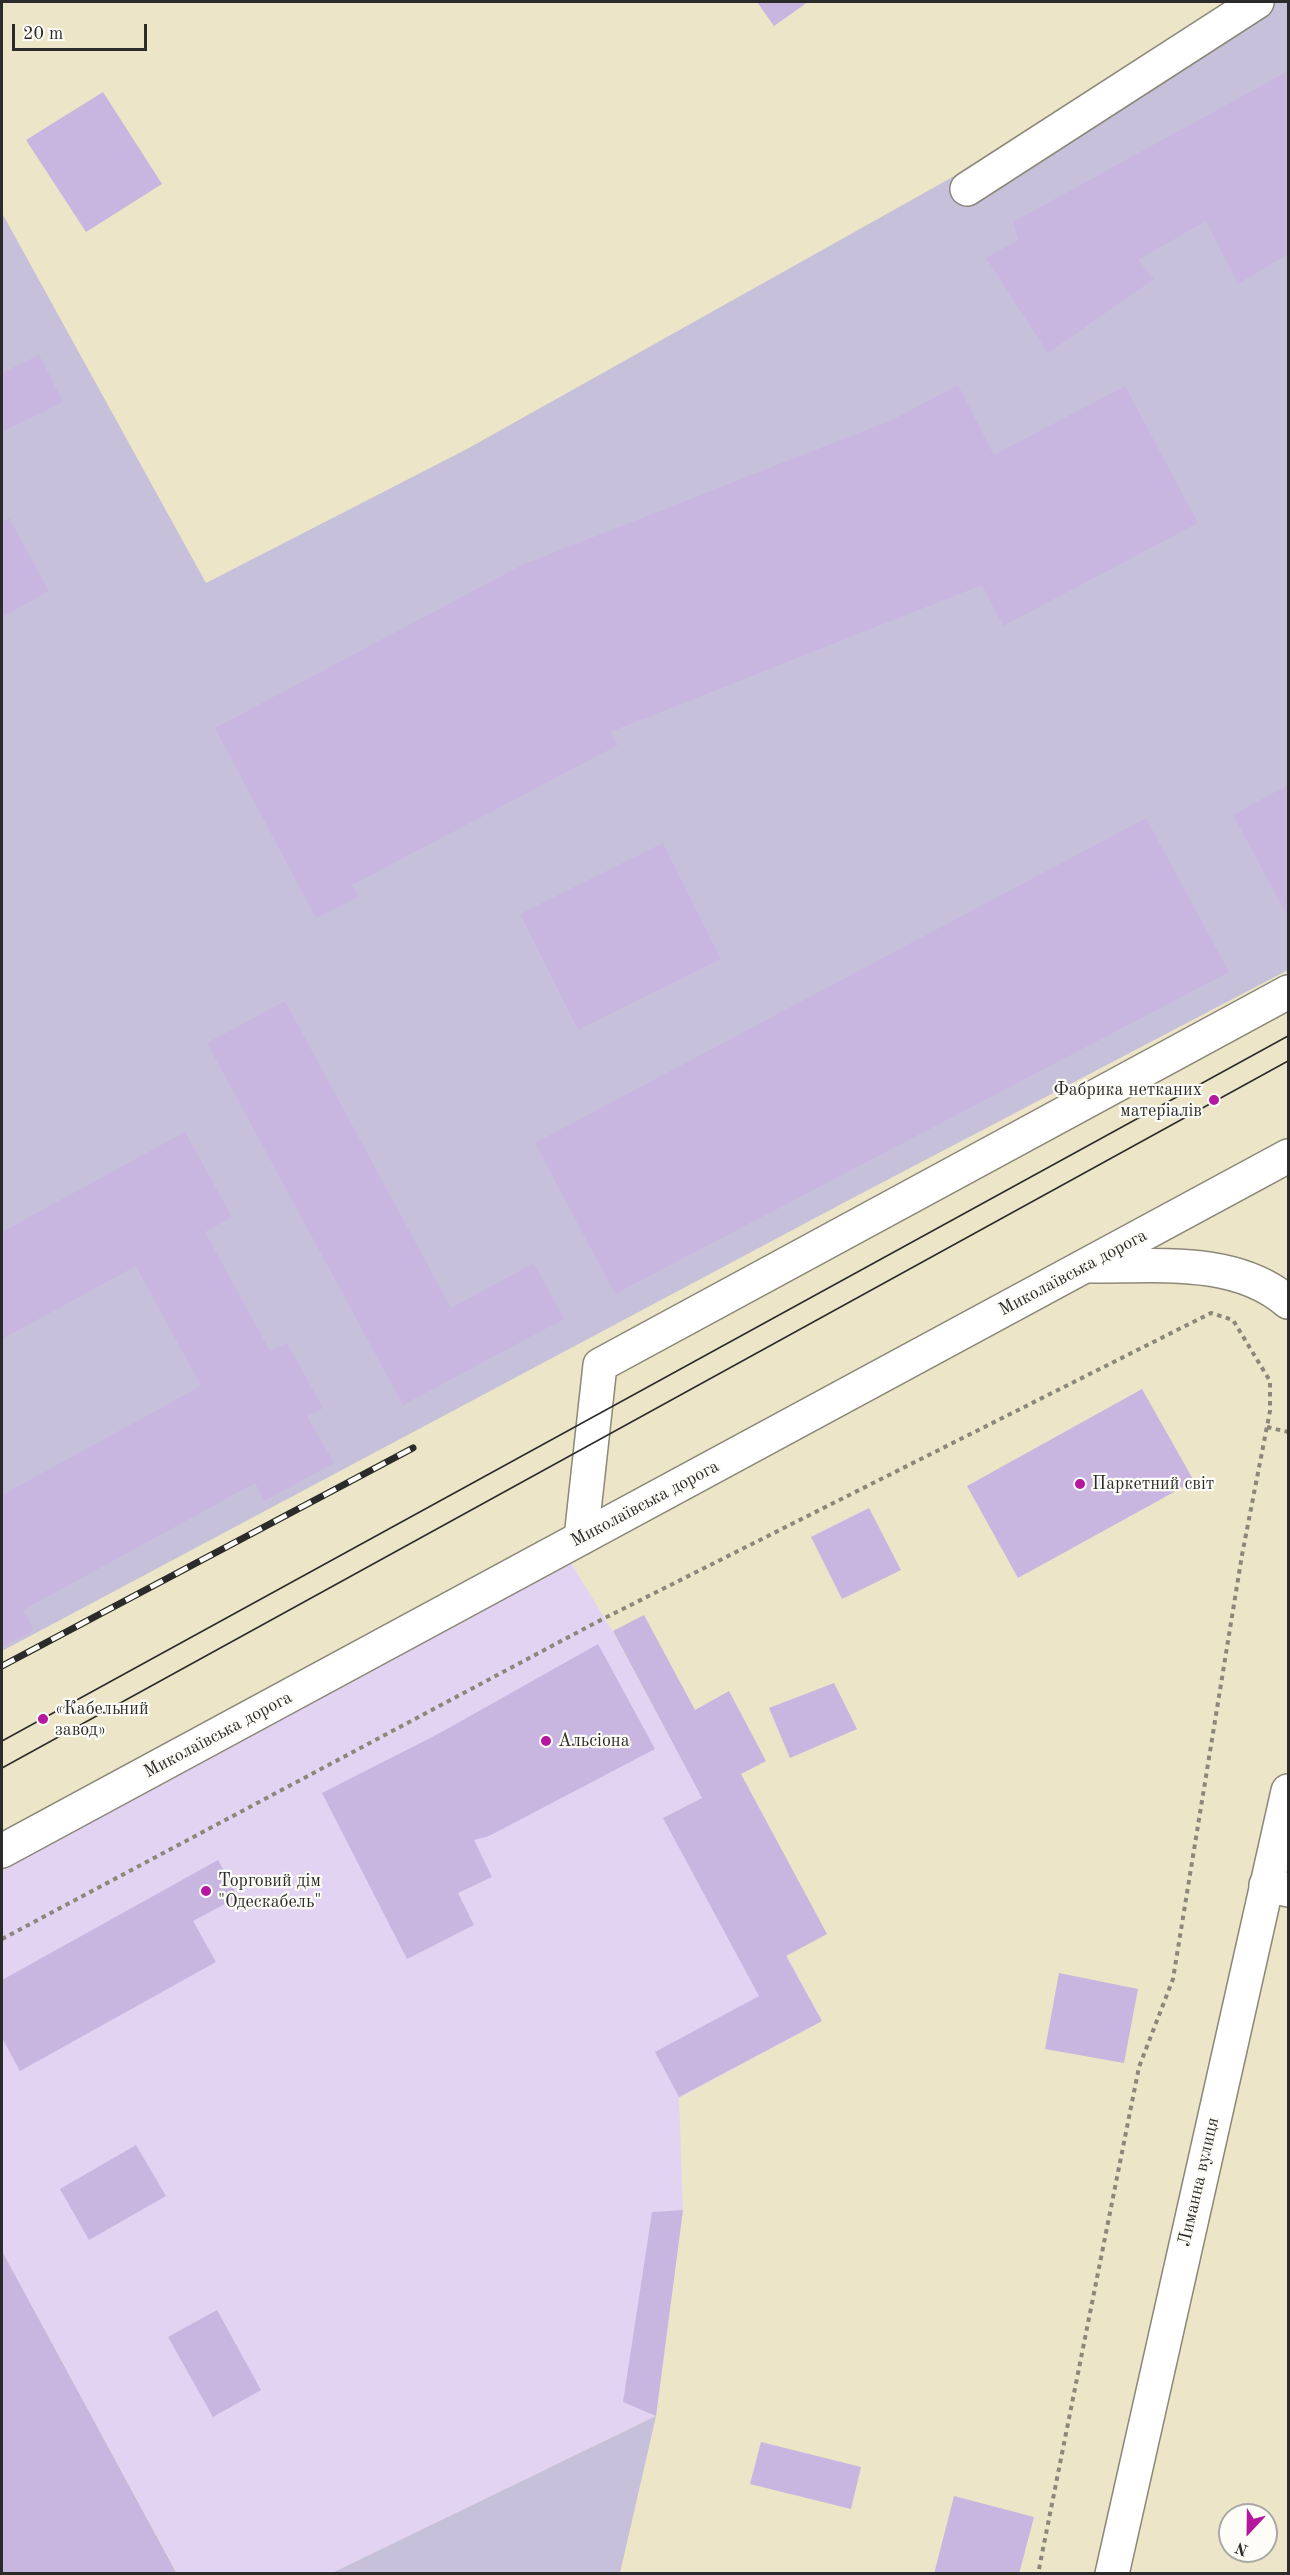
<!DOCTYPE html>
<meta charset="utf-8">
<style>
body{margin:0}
#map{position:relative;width:1290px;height:2575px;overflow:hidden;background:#ece5c7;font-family:"Old Standard TT",serif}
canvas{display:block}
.frame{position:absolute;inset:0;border:3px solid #2b2b2b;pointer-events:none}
.north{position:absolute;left:1218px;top:2503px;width:60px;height:60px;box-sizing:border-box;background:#fdfcf7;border:2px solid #a9a8a5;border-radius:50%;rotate:202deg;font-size:16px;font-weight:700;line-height:24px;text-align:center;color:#2b2b2b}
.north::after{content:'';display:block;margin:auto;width:21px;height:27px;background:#b5179e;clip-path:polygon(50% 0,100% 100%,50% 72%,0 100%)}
.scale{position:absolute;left:12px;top:24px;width:135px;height:27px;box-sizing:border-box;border:3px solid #2b2b2b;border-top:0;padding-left:8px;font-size:18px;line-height:21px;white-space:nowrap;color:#2b2b2b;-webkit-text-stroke:4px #fdfcf7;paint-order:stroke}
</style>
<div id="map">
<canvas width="1290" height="2575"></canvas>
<div class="frame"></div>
<div class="north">N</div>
<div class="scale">20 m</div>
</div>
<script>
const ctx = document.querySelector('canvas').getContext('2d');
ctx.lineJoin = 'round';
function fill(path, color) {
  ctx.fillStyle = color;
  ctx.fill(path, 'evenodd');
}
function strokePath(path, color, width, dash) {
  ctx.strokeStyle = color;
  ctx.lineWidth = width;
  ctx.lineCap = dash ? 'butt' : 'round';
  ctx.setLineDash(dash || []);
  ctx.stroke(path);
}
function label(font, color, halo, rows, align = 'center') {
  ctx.font = font + ' "Old Standard TT",serif';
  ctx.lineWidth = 4.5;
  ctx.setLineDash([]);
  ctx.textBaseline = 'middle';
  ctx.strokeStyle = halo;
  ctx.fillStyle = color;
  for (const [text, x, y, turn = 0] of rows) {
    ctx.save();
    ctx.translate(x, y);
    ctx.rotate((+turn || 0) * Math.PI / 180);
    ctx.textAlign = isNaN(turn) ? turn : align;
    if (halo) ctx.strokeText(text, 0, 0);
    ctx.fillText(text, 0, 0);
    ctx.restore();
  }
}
const built = new Path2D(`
 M565,1553L613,1632L822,2021L679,2098L683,2210L656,2416L332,2573H177L2,2251V1855Z`);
const industrial = new Path2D(`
 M1265,2H1288V970L847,1201L2,1651V213L206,583L467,449Z
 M656,2416L620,2573H332Z`);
const building = new Path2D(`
 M757,2H808L774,26Z
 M1288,71V254L1238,284L1206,221L1138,260L1154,279L1048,353L986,258L1018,240L1013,222Z
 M103,92L162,184L86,232L26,140Z
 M39,355L63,402L2,432V373Z
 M958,385L994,455L1125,386L1198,523L1003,626L982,585L610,732L618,745L352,885L358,897L316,918L215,728L522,565L894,419Z
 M9,518L49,591L2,617V522Z
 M1288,785V917L1233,815Z
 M1146,818L1229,972L615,1294L535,1143Z
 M663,843L721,959L578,1030L520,914Z
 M285,1001L451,1308L534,1263L564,1319L403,1405L207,1043Z
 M185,1132L232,1217L205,1232L270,1351L287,1343L323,1408L307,1416L334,1463L264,1501L255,1483L23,1610L34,1630L2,1647V1495L201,1386L136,1266L2,1339V1232Z
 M1142,1389L1194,1481L1018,1578L967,1486Z
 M869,1508L901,1570L842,1599L811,1537Z
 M644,1615L695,1710L729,1691L766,1761L741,1774L827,1934L786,1956L822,2021L679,2097L655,2052L759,1996L663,1818L702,1798L613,1631Z
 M598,1644L655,1749L489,1836L474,1840L492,1877L458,1893L474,1925L407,1959L322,1793L438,1734Z
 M834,1683L857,1729L790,1758L769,1708Z
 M218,1860L238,1897L193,1921L216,1962L20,2071L2,2038V1980Z
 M1059,1973L1138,1989L1124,2063L1045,2049Z
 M136,2145L166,2196L89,2240L60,2189Z
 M683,2210L656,2416L623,2402L652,2212Z
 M2,2251L177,2574H2Z
 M217,2310L261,2390L213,2417L168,2337Z
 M761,2442L861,2467L851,2509L750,2484Z
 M954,2496L1034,2517L1019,2574H934Z`);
const path = new Path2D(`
 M1267,1427L1288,1432
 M2,1939L595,1623L1211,1313L1233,1320L1270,1381V1411L1242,1555L1173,1979L1139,2067L1038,2574`);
const minor = new Path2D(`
 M967,189L1257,2
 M581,1538L600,1365L1288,992
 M1266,1885L1288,1890`);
const major = new Path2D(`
 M1087,1266C1155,1267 1234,1256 1288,1302
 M2,1851L1288,1156
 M1112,2574L1288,1791`);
const tram = new Path2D(`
 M2,1741L1288,1036
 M2,1768L1288,1061`);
const rail = new Path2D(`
 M2,1666L413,1448`);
const markers = [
 [1214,1100,6,"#b5179e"],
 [1080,1484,6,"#b5179e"],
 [43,1719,6,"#b5179e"],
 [546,1741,6,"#b5179e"],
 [206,1891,6,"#b5179e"]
];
const poiNames = [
 ["Фабрика нетканих",1202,1090,"right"],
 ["матеріалів",1202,1111,"right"],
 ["Паркетний світ",1092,1484],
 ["«Кабельний",55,1709],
 ["завод»",55,1730],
 ["Альсіона",558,1741],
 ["Торговий дім",218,1881],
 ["\"Одескабель\"",218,1902]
];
const streetNames = [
 ["Миколаївська дорога",1073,1273,-28],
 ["Миколаївська дорога",645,1504,-28],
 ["Миколаївська дорога",218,1735,-28],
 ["Лиманна вулиця",1199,2182,-77]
];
fill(built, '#e3d3f2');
fill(industrial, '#c6c0da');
fill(building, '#c9b6e0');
strokePath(minor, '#8c8879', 36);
strokePath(major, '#8c8879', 36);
strokePath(path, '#8c8879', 4, [4.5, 4.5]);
strokePath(minor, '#fff', 33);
strokePath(major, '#fff', 33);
strokePath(tram, '#2b2b2b', 1.5);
strokePath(rail, '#2b2b2b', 7);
strokePath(rail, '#fdfcf7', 4.5, [14]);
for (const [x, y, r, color] of markers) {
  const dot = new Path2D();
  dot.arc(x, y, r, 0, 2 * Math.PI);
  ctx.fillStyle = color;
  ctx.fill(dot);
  strokePath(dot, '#fdfcf7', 2);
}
label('18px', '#2b2b2b', '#fdfcf7', poiNames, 'left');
label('18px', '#2b2b2b', '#fdfcf7', streetNames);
</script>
